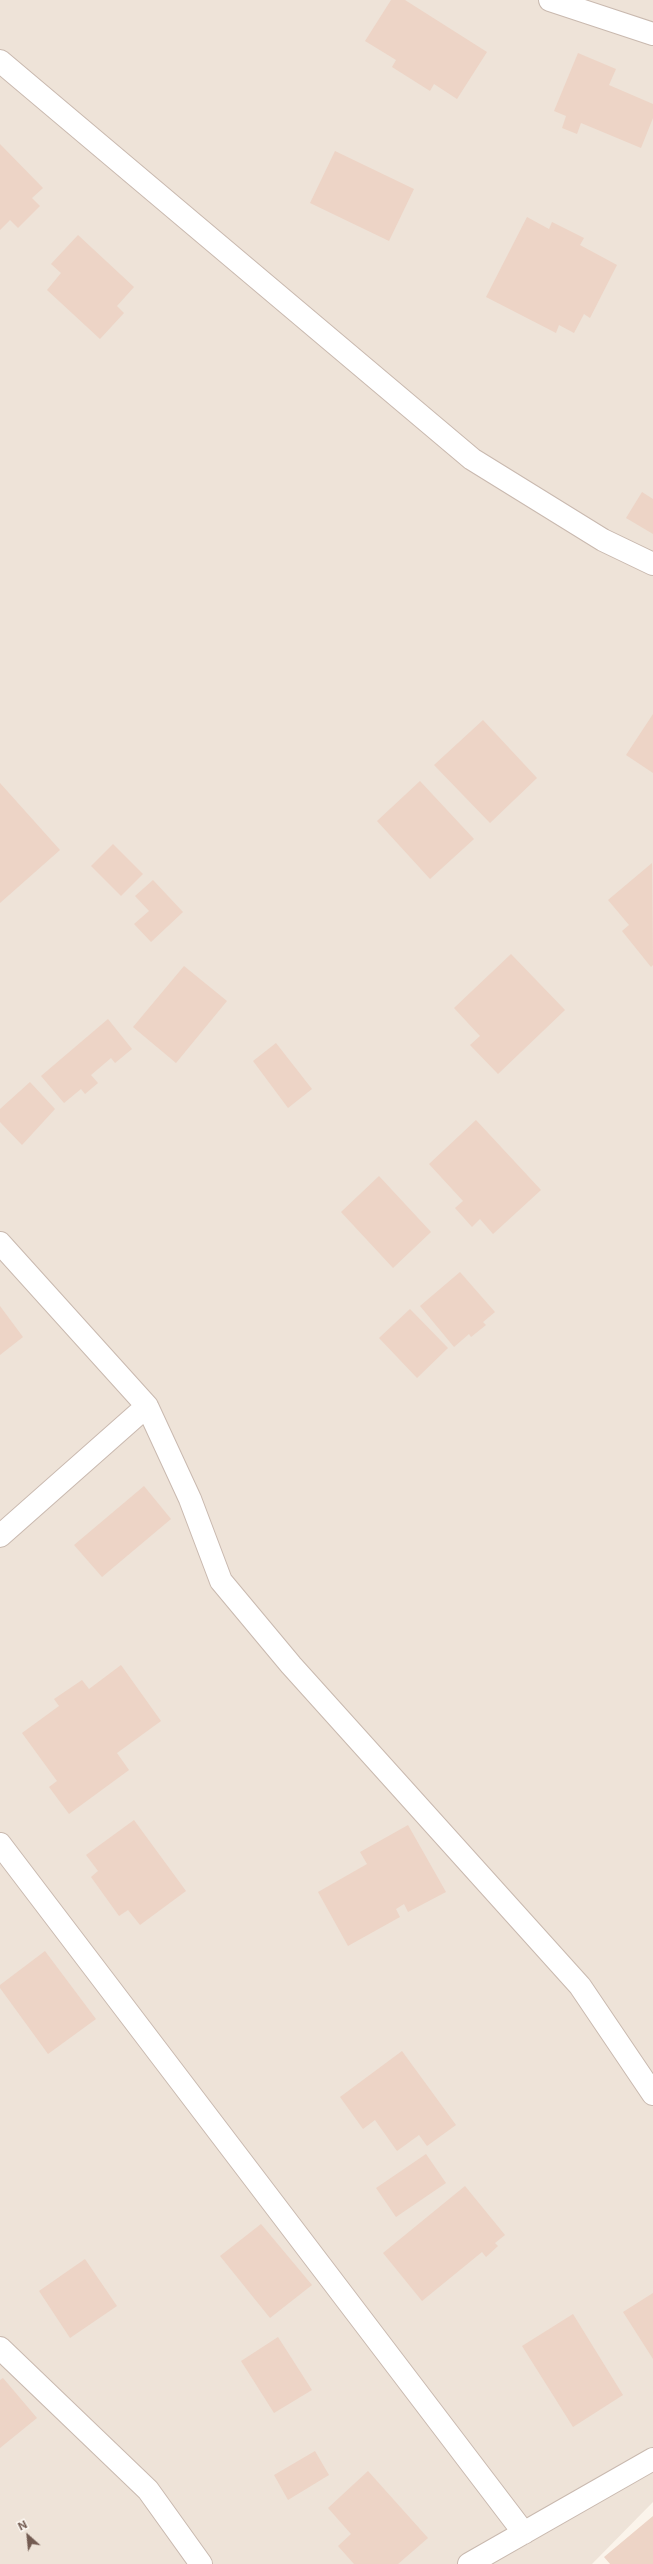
<!DOCTYPE html>
<style>
body{margin:0}
#map{position:relative;width:653px;height:2564px;overflow:hidden;background:#fbf4eb;font-family:Inter,sans-serif}
canvas{display:block}
.north{position:absolute;left:8px;top:2516px;width:40px;height:40px;-webkit-text-stroke:3px #fdf8f2;paint-order:stroke;rotate:333deg;font-size:11px;font-weight:700;line-height:16px;text-align:center;color:#735b51}
.north::after{content:'';display:block;margin:auto;width:14px;height:18px;background:#735b51;clip-path:polygon(50% 0,100% 100%,50% 72%,0 100%)}
</style>
<div id="map">
<canvas width="653" height="2564"></canvas>
<div class="north">N</div>
</div>
<script>
const ctx = document.querySelector('canvas').getContext('2d');
ctx.lineJoin = 'round';
function fill(path, color) {
  ctx.fillStyle = color;
  ctx.fill(path, 'evenodd');
}
function strokePath(path, color, width, dash) {
  ctx.strokeStyle = color;
  ctx.lineWidth = width;
  ctx.lineCap = dash ? 'butt' : 'round';
  ctx.setLineDash(dash || []);
  ctx.stroke(path);
}
const residential = new Path2D(`
 M0,0H653V2502L592,2564H0Z`);
const building = new Path2D(`
 M391,0H405L487,52L457,99L434,84L430,91L392,67L396,60L365,41Z
 M578,53L616,69L609,85L653,104V118L641,148L581,123L577,134L562,128L566,116L554,111Z
 M0,144L43,188L32,198L40,206L18,228L10,220L0,230Z
 M335,151L414,189L389,241L310,203Z
 M527,217L549,229L552,222L584,238L580,245L617,265L590,318L584,314L574,333L559,325L556,333L486,297Z
 M78,235L134,287L117,306L124,313L100,339L47,290L61,273L51,264Z
 M642,492L653,499V534L626,518Z
 M653,714V773L626,755Z
 M483,720L537,778L490,823L434,765Z
 M420,781L474,839L430,879L377,821Z
 M0,783L60,850L0,903Z
 M113,844L143,874L121,896L91,866Z
 M652,863L653,965L651,967L622,931L629,925L608,900Z
 M153,880L183,912L151,942L134,924L149,911L135,896Z
 M511,954L565,1010L498,1074L470,1045L480,1036L454,1008Z
 M184,966L227,1001L176,1063L133,1027Z
 M108,1019L132,1049L115,1063L111,1058L91,1075L98,1083L85,1094L81,1089L64,1103L41,1076Z
 M276,1043L312,1089L288,1108L253,1061Z
 M30,1082L55,1109L22,1145L0,1122V1109Z
 M476,1120L541,1190L493,1234L480,1219L472,1227L455,1208L463,1201L429,1164Z
 M379,1176L431,1232L393,1268L341,1212Z
 M460,1272L495,1312L483,1322L486,1325L471,1337L469,1334L454,1347L420,1306Z
 M0,1306L23,1337L0,1355Z
 M410,1309L448,1348L417,1378L379,1338Z
 M144,1486L171,1519L102,1577L74,1545Z
 M121,1665L161,1721L117,1753L129,1770L69,1814L49,1787L57,1781L22,1733L59,1706L54,1699L82,1680L89,1689Z
 M134,1820L186,1891L140,1925L128,1910L119,1916L91,1877L98,1871L86,1855Z
 M408,1825L446,1892L408,1912L404,1904L396,1909L400,1917L348,1946L318,1892L367,1864L360,1852Z
 M45,1951L96,2019L48,2054L0,1988V1985Z
 M402,2051L456,2125L427,2146L419,2135L397,2151L375,2120L363,2129L340,2097Z
 M426,2154L446,2183L396,2217L376,2188Z
 M465,2186L505,2235L495,2243L498,2246L486,2257L482,2252L422,2301L383,2253Z
 M261,2224L312,2285L270,2318L220,2256Z
 M85,2259L117,2306L70,2338L39,2291Z
 M653,2293V2359L623,2312Z
 M573,2314L623,2395L573,2427L522,2346Z
 M278,2337L312,2390L274,2413L241,2361Z
 M3,2378L37,2418L0,2448V2380Z
 M315,2451L329,2475L288,2500L274,2475Z
 M368,2471L428,2538L398,2564H354L338,2546L351,2534L328,2508Z
 M653,2516V2564H610L604,2557Z`);
const minor = new Path2D(`
 M550,0L653,34
 M0,61L472,459L603,540L653,564
 M0,1243L147,1406L190,1499L221,1581L291,1665L580,1986L653,2094
 M0,1536L147,1406
 M0,1844L524,2533
 M0,2348L148,2490L201,2564
 M469,2564L653,2459`);
fill(residential, '#eee3d8');
fill(building, '#edd4c6');
strokePath(minor, '#c9b9af', 24);
strokePath(minor, '#fff', 22);
</script>
